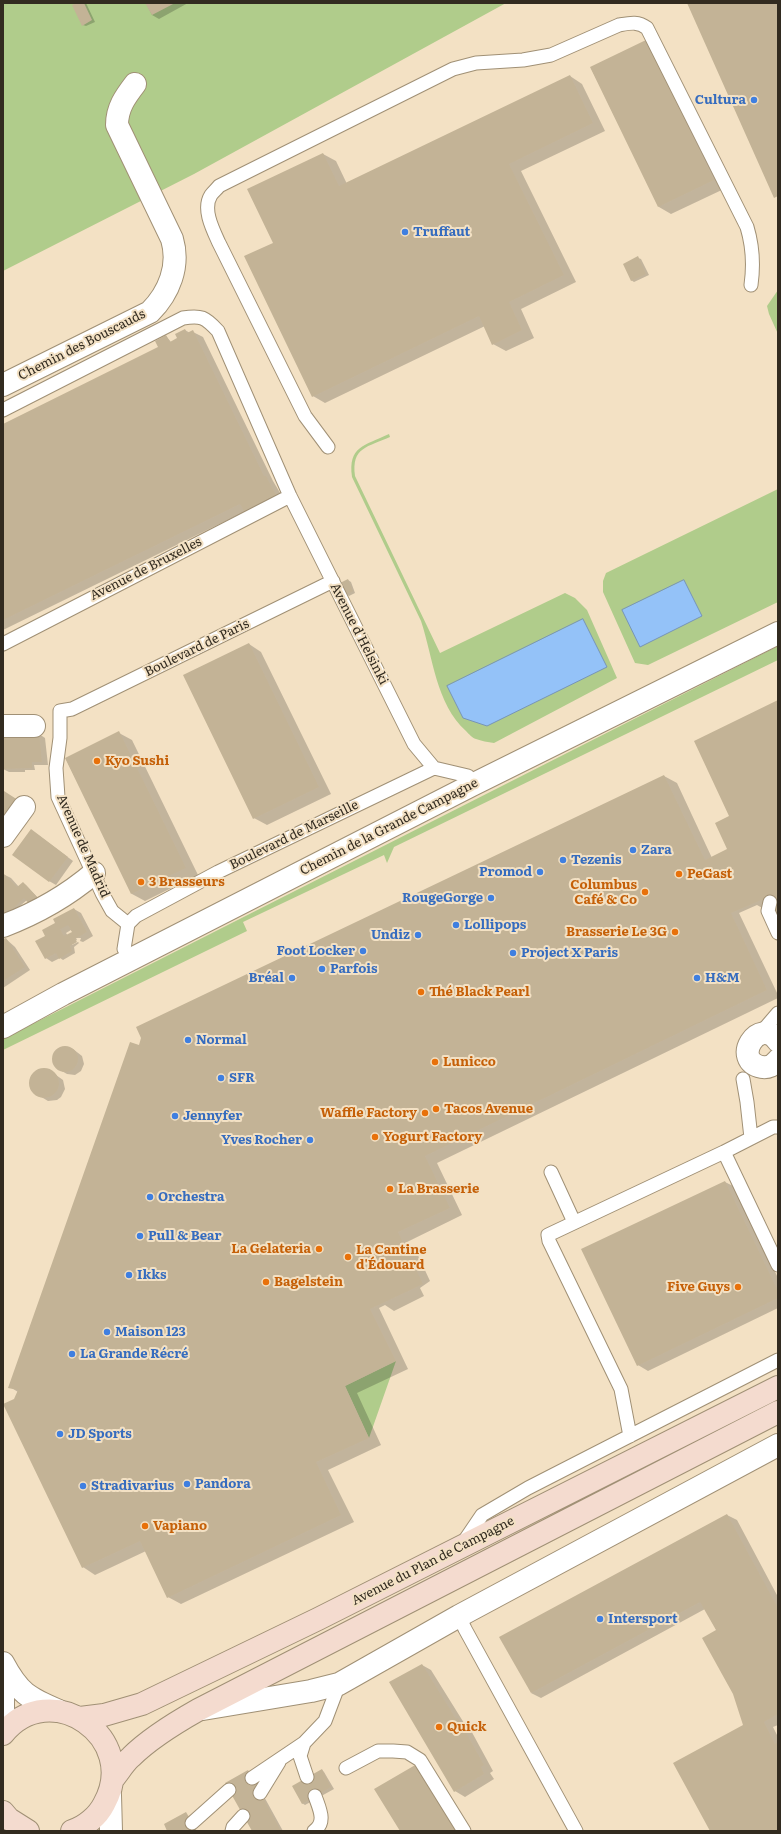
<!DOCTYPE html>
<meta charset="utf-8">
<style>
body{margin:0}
#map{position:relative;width:781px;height:1834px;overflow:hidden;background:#f3e1c4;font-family:Literata,serif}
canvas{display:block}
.frame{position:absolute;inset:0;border:4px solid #322b20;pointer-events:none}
</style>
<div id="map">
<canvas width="781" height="1834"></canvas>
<div class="frame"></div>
</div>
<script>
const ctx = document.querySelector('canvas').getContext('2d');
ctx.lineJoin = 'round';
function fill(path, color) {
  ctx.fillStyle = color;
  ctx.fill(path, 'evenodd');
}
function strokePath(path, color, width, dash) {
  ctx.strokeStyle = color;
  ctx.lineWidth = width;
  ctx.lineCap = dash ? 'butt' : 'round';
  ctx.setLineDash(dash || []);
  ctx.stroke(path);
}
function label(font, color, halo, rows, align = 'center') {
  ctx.font = font + ' Literata,serif';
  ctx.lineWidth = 4;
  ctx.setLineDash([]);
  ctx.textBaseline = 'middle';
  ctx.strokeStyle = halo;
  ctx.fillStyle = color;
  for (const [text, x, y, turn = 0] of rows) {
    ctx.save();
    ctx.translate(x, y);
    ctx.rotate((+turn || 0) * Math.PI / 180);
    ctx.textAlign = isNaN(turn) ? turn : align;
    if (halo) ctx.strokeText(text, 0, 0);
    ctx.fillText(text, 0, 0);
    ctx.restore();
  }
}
const green = new Path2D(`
 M3,3H506L194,174L3,271Z
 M778,290V334L769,314L767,306Z
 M389,434L390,437C368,447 351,447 355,476L440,653L565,593L575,598L587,610L617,678L494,743C488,742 481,741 476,739C472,738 469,734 466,731C436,704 433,657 421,621L352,477C348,446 364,446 389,434Z
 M778,489V602L648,665L635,663L603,592V581L606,573Z
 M778,646V660L394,847L387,863L384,855L243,922L247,931L3,1050V1039Z
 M396,1361L369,1438L345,1386Z`);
const water = new Path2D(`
 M684,580L702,616L640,647L622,610Z
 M583,619L607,667L487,726L463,718L447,686Z`);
const shadow = new Path2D(`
 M79,3H86L95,22L86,26L83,25Z
 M146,3H188L159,19L152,15Z
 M646,41L726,188L671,214L659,207L591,68Z
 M570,76L582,84L605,131L521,171L576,282L521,309L534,338L506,351L493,344L485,326L325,403L313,396L274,243L323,154L336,161L347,184Z
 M638,258L641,259L649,275L634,282L631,280Z
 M185,330L190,333L193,332L203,337L273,481L285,501L254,516L246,511L3,630V425L161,348L166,336L171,342L178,339Z
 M348,580L351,582L355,593L349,596L346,594Z
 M249,644L261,652L331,794L267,825L254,818Z
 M778,701V917L757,905L739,913L778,995V998L437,1163L462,1215L405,1243L406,1245L416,1251L430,1281L420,1288L424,1296L394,1311L385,1305L379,1308L408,1369L357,1393L381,1445L328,1470L354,1522L181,1604L168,1597L146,1551L95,1575L83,1567L15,1399L18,1392L10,1387L139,1046L664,776L677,783L712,858L727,850L730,816Z
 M119,733L132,740L198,875L145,901L132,894L66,759Z
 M39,734L45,738L48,765H34L35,770H25V772H9L3,769Z
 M37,834L73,861L56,885L49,881Z
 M5,875L11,878L19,887L23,883L26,885L39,899L30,903L27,900L20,906L23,909L3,914V876Z
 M74,909L81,913L93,936L83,942L80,941L81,938H76L77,940L72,943V945L78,942L79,943L74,947L75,953L63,960L60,958L52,962L46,958V936L57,924ZM71,930L74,935L68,936L66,933Z
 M6,939L15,947L30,970L3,988V940Z
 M64,1047L73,1049L82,1056L84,1064L81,1071L75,1075L67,1074L60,1070L53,1061L57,1050Z
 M40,1070H49L63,1080L65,1089L61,1097L57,1100L48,1101L33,1092L30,1084L32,1075Z
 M725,1182L735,1187L778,1278V1308L648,1371L638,1365Z
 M727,1515L737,1520L778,1597V1725L773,1727L778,1737V1831H711L744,1725L717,1631L705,1609L541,1698L531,1693Z
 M422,1665L431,1670L464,1723L468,1725L493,1771L490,1773L494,1779L465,1797L455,1791Z
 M322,1770L324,1772L334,1789L305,1805L302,1803Z
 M248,1771L251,1773L283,1831H253Z`);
const building = new Path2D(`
 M77,3H84L92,20L82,26L72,5Z
 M145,3H175L152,15Z
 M687,3H778V196L774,198Z
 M646,40L714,180L658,207L590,67Z
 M570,75L593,123L509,164L564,275L509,302L522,330L492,345L479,316L312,397L244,256L273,243L247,189L323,153L339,186Z
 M638,256L646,274L631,281L623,264Z
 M185,329L187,333L193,330L264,476H266L276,495L244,511L240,504L3,620V424L158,347L155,341L166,335L170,342L177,338L175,334Z
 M348,579L353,591L345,595L340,583Z
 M249,643L319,787L253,819L183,675Z
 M778,700V919L766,898L731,913L767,990L425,1156L450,1208L398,1232L423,1284L370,1309L396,1361L345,1386L369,1438L316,1462L341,1515L167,1598L140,1541L82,1568L3,1404L14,1399L18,1390L8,1388L130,1042L139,1045L141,1038L136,1027L664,775L705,860L727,849L715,823L729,816L694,741Z
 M119,731L186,868L131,894L65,758Z
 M39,733L42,762H32V768L3,769V735Z
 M4,791L21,802L3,828V793Z
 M31,829L68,857L49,882L12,855Z
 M4,874L17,887L23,882L37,897L29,904L24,898L5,916L3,913V875Z
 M74,908L87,932L75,939L77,942L70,946L72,951L59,959L56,953L45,959L35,941L45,936L42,930L55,923L53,919ZM68,925L72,932L64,936L60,929Z
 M6,938L25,967L3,981V939Z
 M52 1059a13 13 0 1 1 26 0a13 13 0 1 1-26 0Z
 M29 1083a15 15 0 1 1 30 0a15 15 0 1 1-30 0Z
 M725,1181L778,1291V1298L637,1366L581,1249Z
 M727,1514L778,1608V1714L764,1722L775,1744L778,1742V1831H710L673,1763L743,1725L733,1694L702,1638L716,1630L700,1602L531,1693L499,1637Z
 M422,1664L456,1719L458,1718L484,1765L481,1767L484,1774L454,1792L389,1682Z
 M417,1764L458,1831H400L374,1789Z
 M322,1769L331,1787L302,1804L292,1786Z
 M248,1770L281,1831H252L225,1783Z
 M186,1812L197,1831H167L164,1824Z`);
const lane = new Path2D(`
 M3,410L183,318C201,315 205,317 218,331L290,496L414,744L434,768
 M328,447L305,416L219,243C213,230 202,209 211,195C213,192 217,189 219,186L453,69L476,63L523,60L551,55L619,25C630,23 638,21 647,28L747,227C753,247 754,264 751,285
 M3,644L290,496
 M770,902L768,911L778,933
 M128,924L112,911L102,893L58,797L56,768L60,738V711L72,709L333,581
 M124,949L128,924L136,916L218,872L434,768L468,776
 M760,1034L778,1013
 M743,1079L747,1102L751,1138
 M724,1152L778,1265
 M551,1172L574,1222
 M630,1436L621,1389L549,1241L548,1235L724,1152L773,1127H778
 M463,1543L482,1515L528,1488L778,1360
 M459,1616L465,1629L576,1831
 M304,1743L300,1756L307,1777
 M346,1768L378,1751H393L407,1752L420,1760L464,1831
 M252,1778L304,1743L325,1721L339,1684
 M260,1793L279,1762
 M192,1823L229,1790
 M232,1831L233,1827L243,1816
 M314,1831C327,1822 319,1808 315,1796`);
const street = new Path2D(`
 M3,385L150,312C169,293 180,266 172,239L117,125C117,108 125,97 135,84
 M3,726H34
 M3,836L24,807
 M3,926C37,913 67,896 94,873
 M3,1027L63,994L472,785L778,633
 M778,1041C759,1015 730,1061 762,1067C768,1068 774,1065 778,1060
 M3,1663C19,1693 28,1698 59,1711
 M3,1688V1710
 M203,1709L311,1691L339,1684L459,1616L778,1445
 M110,1795L111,1831`);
const secondary = new Path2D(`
 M80,1718L104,1715L142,1704L318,1619L778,1387
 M3,1734C50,1675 141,1738 104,1804C98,1816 85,1827 72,1831
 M113,1779C119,1772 124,1763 131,1757C150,1738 175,1723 198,1710L778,1412
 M3,1812L9,1819L28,1831`);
const markers = [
 [754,100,4,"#3f7fe0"],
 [405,232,4,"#3f7fe0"],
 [97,761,4,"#e8710a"],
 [633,850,4,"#3f7fe0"],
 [563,860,4,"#3f7fe0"],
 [540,872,4,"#3f7fe0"],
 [679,874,4,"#e8710a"],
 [141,882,4,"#e8710a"],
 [645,892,4,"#e8710a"],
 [491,898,4,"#3f7fe0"],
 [456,925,4,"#3f7fe0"],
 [675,932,4,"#e8710a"],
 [418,935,4,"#3f7fe0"],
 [363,951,4,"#3f7fe0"],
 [513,953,4,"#3f7fe0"],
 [322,969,4,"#3f7fe0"],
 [292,978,4,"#3f7fe0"],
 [697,978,4,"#3f7fe0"],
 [421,992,4,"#e8710a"],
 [188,1040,4,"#3f7fe0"],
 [435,1062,4,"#e8710a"],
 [221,1078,4,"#3f7fe0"],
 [436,1109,4,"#e8710a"],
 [425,1113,4,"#e8710a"],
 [175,1116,4,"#3f7fe0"],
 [375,1137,4,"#e8710a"],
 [310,1140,4,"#3f7fe0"],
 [390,1189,4,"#e8710a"],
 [150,1197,4,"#3f7fe0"],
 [140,1236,4,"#3f7fe0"],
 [319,1249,4,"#e8710a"],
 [348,1257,4,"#e8710a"],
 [129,1275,4,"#3f7fe0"],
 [266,1282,4,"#e8710a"],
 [738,1287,4,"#e8710a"],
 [107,1332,4,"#3f7fe0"],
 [72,1354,4,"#3f7fe0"],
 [60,1434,4,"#3f7fe0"],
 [187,1484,4,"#3f7fe0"],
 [83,1486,4,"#3f7fe0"],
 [145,1526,4,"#e8710a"],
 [600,1619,4,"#3f7fe0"],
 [439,1727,4,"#e8710a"]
];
const shopNames = [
 ["Cultura",746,100,"right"],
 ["Truffaut",413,232],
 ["Zara",641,850],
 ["Tezenis",571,860],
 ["Promod",532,872,"right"],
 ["RougeGorge",483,898,"right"],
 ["Lollipops",464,925],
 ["Undiz",410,935,"right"],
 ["Foot Locker",355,951,"right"],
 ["Project X Paris",521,953],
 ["Parfois",330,969],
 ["Bréal",284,978,"right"],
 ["H&M",705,978],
 ["Normal",196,1040],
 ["SFR",229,1078],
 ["Jennyfer",183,1116],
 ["Yves Rocher",302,1140,"right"],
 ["Orchestra",158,1197],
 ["Pull & Bear",148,1236],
 ["Ikks",137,1275],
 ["Maison 123",115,1332],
 ["La Grande Récré",80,1354],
 ["JD Sports",68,1434],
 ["Pandora",195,1484],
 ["Stradivarius",91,1486],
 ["Intersport",608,1619]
];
const streetNames = [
 ["Chemin des Bouscauds",82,345,-27],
 ["Avenue de Bruxelles",146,569,-27],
 ["Avenue d'Helsinki",359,634,63],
 ["Boulevard de Paris",197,648,-26],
 ["Chemin de la Grande Campagne",389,827,-27],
 ["Boulevard de Marseille",294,835,-26],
 ["Avenue de Madrid",83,846,66],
 ["Avenue du Plan de Campagne",433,1561,-27]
];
const foodNames = [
 ["Kyo Sushi",105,761],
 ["PeGast",687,874],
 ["3 Brasseurs",149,882],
 ["Columbus",637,885,"right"],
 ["Café & Co",637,900,"right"],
 ["Brasserie Le 3G",667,932,"right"],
 ["Thé Black Pearl",429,992],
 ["Lunicco",443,1062],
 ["Tacos Avenue",444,1109],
 ["Waffle Factory",417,1113,"right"],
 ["Yogurt Factory",383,1137],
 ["La Brasserie",398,1189],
 ["La Gelateria",311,1249,"right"],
 ["La Cantine",356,1250],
 ["d'Édouard",356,1265],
 ["Bagelstein",274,1282],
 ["Five Guys",730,1287,"right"],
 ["Vapiano",153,1526],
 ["Quick",447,1727]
];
fill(green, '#b0cc8b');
fill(water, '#94c2f8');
strokePath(water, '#7795b7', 1);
fill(shadow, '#0003');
fill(building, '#c3b396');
strokePath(lane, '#a09075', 15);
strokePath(street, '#a09075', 24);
strokePath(secondary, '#a09075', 24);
strokePath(lane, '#fff', 13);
strokePath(street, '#fff', 22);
strokePath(secondary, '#f4dbcf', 22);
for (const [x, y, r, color] of markers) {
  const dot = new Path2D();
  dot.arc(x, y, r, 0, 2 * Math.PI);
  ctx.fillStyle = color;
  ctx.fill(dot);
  strokePath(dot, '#f3e1c4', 1.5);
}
label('bold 13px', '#366cbe', '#f3e1c4', shopNames, 'left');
label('13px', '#322b20', '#f3e1c4', streetNames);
label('bold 13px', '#c56008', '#f3e1c4', foodNames, 'left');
</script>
